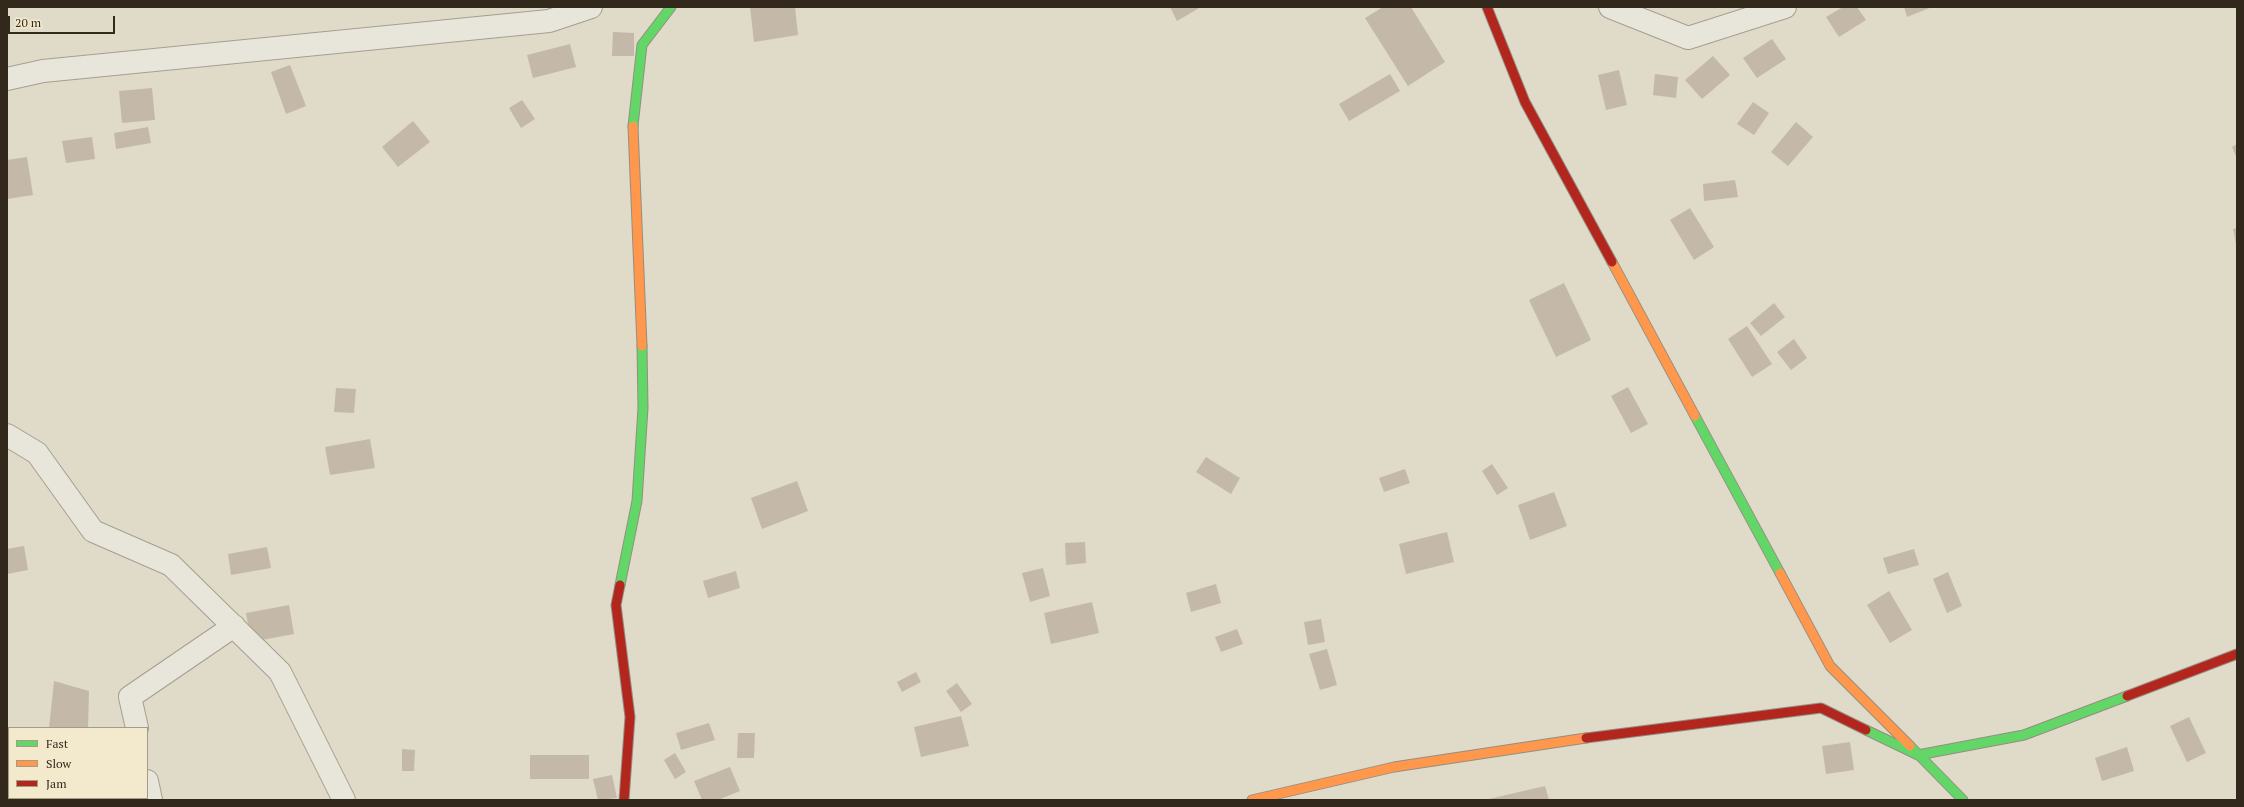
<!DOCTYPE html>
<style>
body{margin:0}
#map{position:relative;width:2244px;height:807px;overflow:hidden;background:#e0dac8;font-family:"PT Serif",serif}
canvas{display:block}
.frame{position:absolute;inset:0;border:8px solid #32281c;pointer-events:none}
.legend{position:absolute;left:8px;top:727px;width:140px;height:72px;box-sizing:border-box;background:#f3eacd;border:1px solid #a69c86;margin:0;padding:5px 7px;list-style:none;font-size:12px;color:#32281c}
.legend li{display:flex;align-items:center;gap:8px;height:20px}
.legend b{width:20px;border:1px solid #a69c86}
.scale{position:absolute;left:8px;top:16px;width:107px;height:18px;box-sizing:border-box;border:2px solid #32281c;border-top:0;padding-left:5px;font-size:12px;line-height:14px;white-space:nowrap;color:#32281c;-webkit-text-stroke:3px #f3eacd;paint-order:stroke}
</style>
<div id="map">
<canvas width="2244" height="807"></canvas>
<div class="frame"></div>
<ul class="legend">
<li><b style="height:5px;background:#63d668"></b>Fast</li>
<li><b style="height:5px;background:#ff974d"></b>Slow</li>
<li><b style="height:5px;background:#b3261e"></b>Jam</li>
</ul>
<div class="scale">20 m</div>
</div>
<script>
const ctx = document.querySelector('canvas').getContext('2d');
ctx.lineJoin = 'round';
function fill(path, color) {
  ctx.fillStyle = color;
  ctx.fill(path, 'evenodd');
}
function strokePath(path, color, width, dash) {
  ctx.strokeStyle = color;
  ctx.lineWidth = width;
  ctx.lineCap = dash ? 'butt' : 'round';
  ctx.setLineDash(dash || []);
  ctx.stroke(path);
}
const building = new Path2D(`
 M750,7H795L798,35L754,42Z
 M1170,7H1201L1177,21Z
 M1383,7H1411L1445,62L1408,86L1365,18Z
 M1843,7H1857L1866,20L1839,37L1826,17Z
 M1904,7H1932L1907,17Z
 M613,32L634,33V56H612Z
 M1772,39L1786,59L1757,78L1743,58Z
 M570,44L576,67L533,78L527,55Z
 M1713,56L1730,75L1702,99L1685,80Z
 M290,65L306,106L286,114L271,72Z
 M1619,70L1627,105L1606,110L1598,75Z
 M1390,74L1400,91L1349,121L1339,104Z
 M1655,74L1678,77L1676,98L1653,95Z
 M152,88L155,120L122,123L119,91Z
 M522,100L535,119L521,128L509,108Z
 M1753,102L1769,113L1754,135L1737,124Z
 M413,121L430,142L398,167L382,147Z
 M1796,122L1813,137L1788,166L1771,152Z
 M148,127L151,143L116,149L114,133Z
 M92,137L95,159L66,163L62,141Z
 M2237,144V159L2232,147Z
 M27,157L33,195L7,199V160Z
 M1735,180L1738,197L1704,201L1703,184Z
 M1690,208L1714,247L1694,260L1670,220Z
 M2237,228V244H2236L2233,229Z
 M1564,283L1591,340L1556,357L1529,300Z
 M1774,303L1785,317L1761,336L1750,323Z
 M1747,326L1772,364L1752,377L1728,339Z
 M1794,339L1807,358L1791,370L1777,352Z
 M1628,387L1648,424L1631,433L1611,396Z
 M336,388L356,389L354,413L334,412Z
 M370,439L375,468L330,475L325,447Z
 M1206,457L1240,478L1231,494L1196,472Z
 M1492,464L1508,488L1497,495L1482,471Z
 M1405,469L1410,483L1384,492L1379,478Z
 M797,481L808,511L762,529L751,498Z
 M1554,492L1567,526L1530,540L1518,505Z
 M1447,532L1454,562L1406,574L1399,544Z
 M1085,542L1086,563L1066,565L1065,543Z
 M24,546L28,570L7,574V549Z
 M267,547L271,568L231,575L228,554Z
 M1914,549L1919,565L1888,574L1883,558Z
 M1043,568L1050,596L1030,602L1022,573Z
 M736,571L740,588L708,598L703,581Z
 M1948,572L1962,606L1947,613L1933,579Z
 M1216,584L1221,603L1191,612L1186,593Z
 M1889,591L1912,630L1890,643L1867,605Z
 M1092,602L1099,633L1051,644L1044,613Z
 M289,605L294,634L251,642L246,613Z
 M1321,619L1325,642L1308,645L1304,622Z
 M1237,629L1243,644L1221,652L1215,637Z
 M1327,649L1337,685L1320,690L1309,654Z
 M916,672L921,682L902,692L897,682Z
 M54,681L89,691L88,728H49Z
 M957,683L972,704L961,712L946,691Z
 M961,716L969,746L921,757L914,727Z
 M2189,717L2206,753L2187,762L2170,726Z
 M709,723L715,740L681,750L676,733Z
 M738,733H755L754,758H737Z
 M1850,742L1854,770L1826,774L1822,746Z
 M2127,747L2134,771L2102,781L2095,758Z
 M402,749L415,750L414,771H402Z
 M675,753L686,772L675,779L664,760Z
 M530,755H589V779H530Z
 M730,767L740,791L718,800H702L694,781Z
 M612,775L617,798L598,800L593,779Z
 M1545,786L1549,800H1489V799Z
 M57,798H76V800H63Z
 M108,798H126L127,800L108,799Z`);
const street = new Path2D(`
 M1610,7L1688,38L1785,7
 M7,79L43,71L549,21L591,7
 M7,435L37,453L93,531L171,565L280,672L344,800
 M137,728L130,697L234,626
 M147,781L151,800`);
const fast = new Path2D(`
 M633,126L642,45L671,7
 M1695,416L1780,573
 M620,585L637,501L643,408L642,346
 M1866,730L1918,755L2024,735L2127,696
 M1910,746L1963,800`);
const slow = new Path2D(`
 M633,126L642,346
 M1612,262L1695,416
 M1780,573L1830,666L1910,746
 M1252,800L1394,767L1586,738`);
const jam = new Path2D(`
 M1487,7L1525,102L1612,262
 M620,585L616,605L630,717L624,800
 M2127,696L2237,654
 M1586,738L1821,708L1866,730`);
fill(building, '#c4b9a9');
strokePath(street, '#a59f92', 24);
strokePath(fast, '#948e82', 11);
strokePath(slow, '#948e82', 11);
strokePath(jam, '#948e82', 11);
strokePath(street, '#e8e5da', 22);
strokePath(fast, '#63d668', 9);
strokePath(slow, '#ff974d', 9);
strokePath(jam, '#b3261e', 9);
</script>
